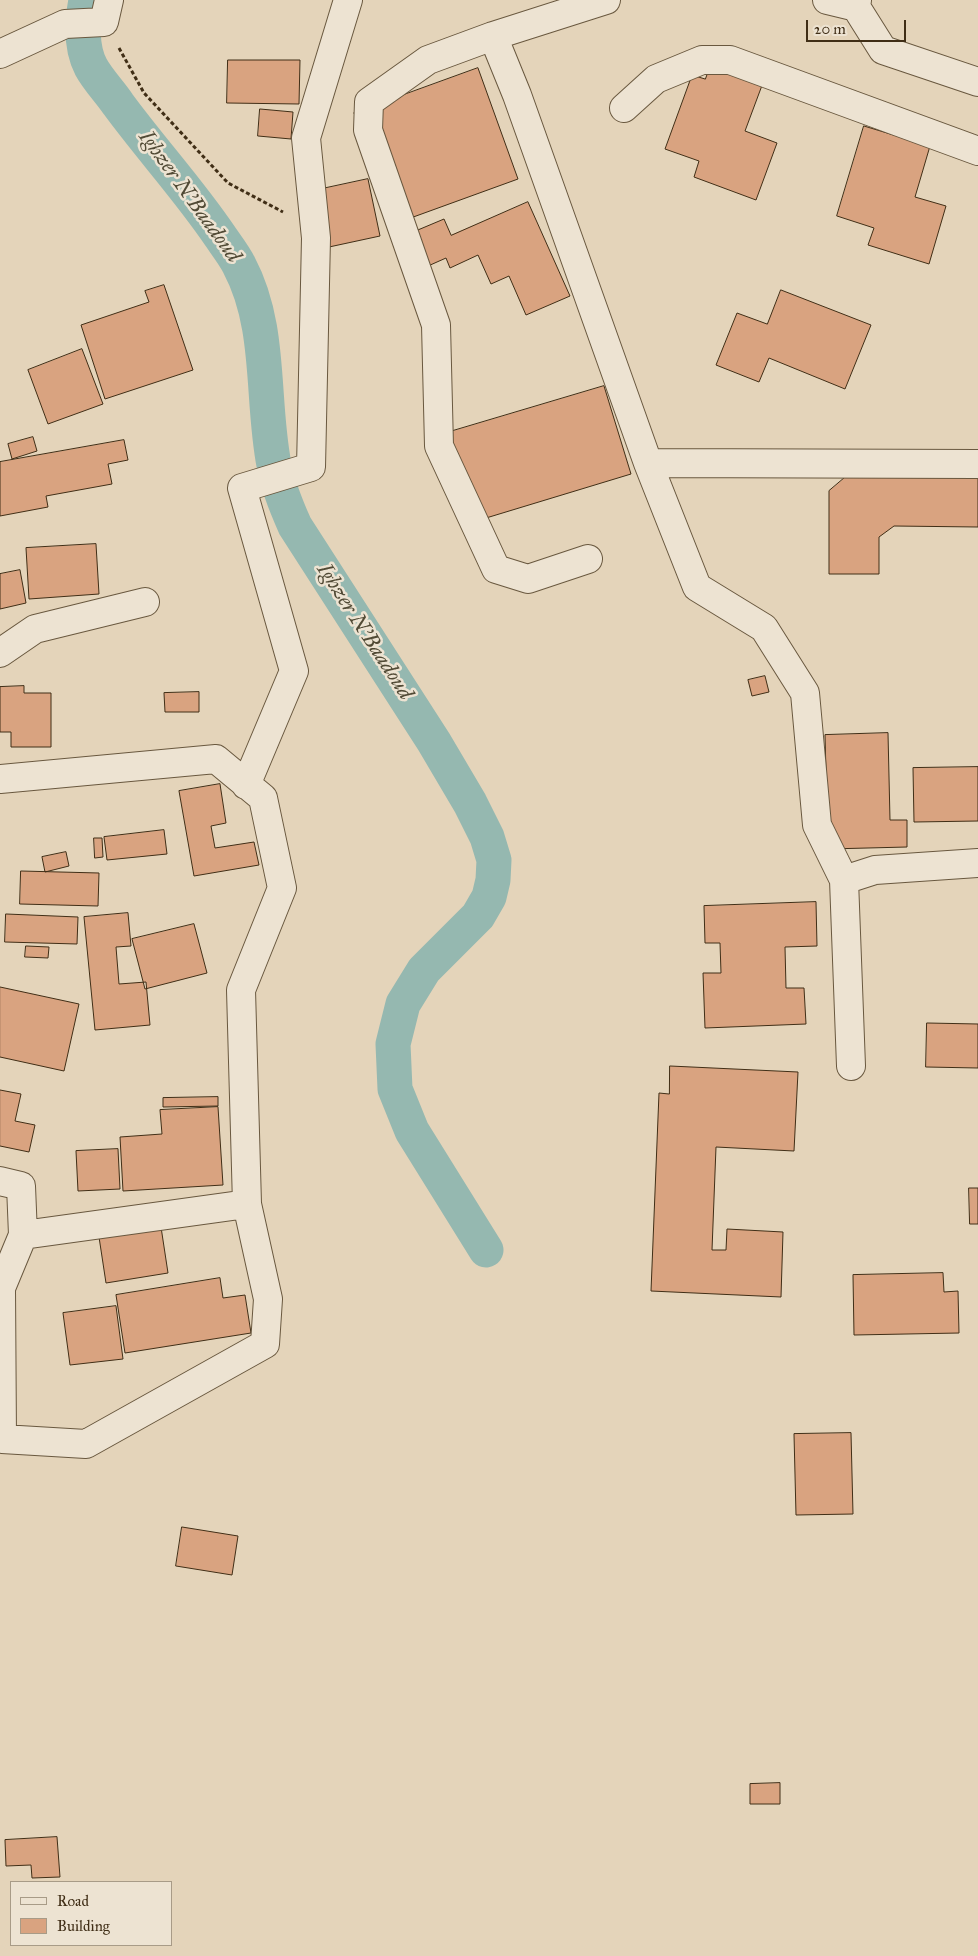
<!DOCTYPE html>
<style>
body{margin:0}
#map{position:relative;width:978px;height:1956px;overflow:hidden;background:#e4d4ba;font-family:"IM FELL Great Primer",serif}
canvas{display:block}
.legend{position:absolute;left:10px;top:1881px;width:162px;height:65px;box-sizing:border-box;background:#ede3d2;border:1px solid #a89b87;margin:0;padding:6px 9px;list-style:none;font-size:15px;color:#402e16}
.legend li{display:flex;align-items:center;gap:10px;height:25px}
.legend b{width:25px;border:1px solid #a89b87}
.scale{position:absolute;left:806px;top:20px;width:100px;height:22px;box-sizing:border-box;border:2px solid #402e16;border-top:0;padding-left:6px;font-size:15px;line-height:18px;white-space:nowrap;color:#402e16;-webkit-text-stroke:4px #ede3d2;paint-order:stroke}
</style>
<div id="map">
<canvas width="978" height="1956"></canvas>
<ul class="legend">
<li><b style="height:6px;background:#ede3d2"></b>Road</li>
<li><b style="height:14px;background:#d9a380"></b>Building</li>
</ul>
<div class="scale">20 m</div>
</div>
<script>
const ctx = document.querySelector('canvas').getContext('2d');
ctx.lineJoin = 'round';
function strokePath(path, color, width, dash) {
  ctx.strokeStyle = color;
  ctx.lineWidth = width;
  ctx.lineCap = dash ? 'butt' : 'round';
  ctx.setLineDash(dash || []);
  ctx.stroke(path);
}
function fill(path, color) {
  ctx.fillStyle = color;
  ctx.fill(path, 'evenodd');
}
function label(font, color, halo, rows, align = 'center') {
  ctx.font = font + ' "IM FELL Great Primer",serif';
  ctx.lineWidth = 5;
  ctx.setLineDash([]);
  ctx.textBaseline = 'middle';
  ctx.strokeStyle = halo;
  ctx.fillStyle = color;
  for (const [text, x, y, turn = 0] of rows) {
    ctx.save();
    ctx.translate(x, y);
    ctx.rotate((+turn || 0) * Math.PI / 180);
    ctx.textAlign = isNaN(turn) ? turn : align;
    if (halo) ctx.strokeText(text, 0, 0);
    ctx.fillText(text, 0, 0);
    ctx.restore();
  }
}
const canal = new Path2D(`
 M86,0C82,21 81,48 91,67C98,80 110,92 118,104C151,149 189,190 220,236C226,245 234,255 239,265C272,327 261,398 274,465C278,487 286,506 295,526L434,742L470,803L487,837L494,860L493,880L489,897L478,916L424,970L403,1004L393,1044L395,1089L412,1131L486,1250`);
const building = new Path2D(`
 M228,60H300L299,104L227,103Z
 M712,62L764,80L745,131L777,143L756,200L694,177L699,161L665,149L692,75L705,79Z
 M478,68L518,179L394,224L354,113Z
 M260,109L293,112L291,139L258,136Z
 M864,126L930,146L915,197L946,206L929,264L868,245L874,228L837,216Z
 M368,179L380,236L329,247L317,190Z
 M528,202L570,296L526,315L509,276L491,284L478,255L450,268L446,258L410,274L394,240L444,219L451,235Z
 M164,285L193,370L105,399L81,325L149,302L145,291Z
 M781,290L871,325L845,389L769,358L759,382L716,365L737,313L767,324Z
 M82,349L103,404L48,424L28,370Z
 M604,386L631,474L463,525L436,436Z
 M33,437L37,451L12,459L8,444Z
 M124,440L128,460L108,464L112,484L46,496L48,507L0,516V462Z
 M849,474L978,475V527L894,526L879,537V574H829V491Z
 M96,544L99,594L29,599L26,548Z
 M20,570L26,603L0,609V574Z
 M765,676L769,692L752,696L748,680Z
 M24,686V693H51V747H11V732H0V687Z
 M199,692V712H165L164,693Z
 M888,733L890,820H907V847L828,849L825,735Z
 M978,767V821L914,822L913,768Z
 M220,784L226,823L211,826L215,848L254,842L259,865L194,876L179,791Z
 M164,830L167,854L107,860L104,837Z
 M94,838H102L103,857L95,858Z
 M66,852L69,866L45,872L42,857Z
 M21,871L99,873L98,906L20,904Z
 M816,902L817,946L785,947L786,988H804L806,1024L705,1028L703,973H721L720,943H705L704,906Z
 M128,913L131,946L116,947L119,984L146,982L150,1025L95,1030L84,917Z
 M6,914L78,917L77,944L5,942Z
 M194,924L207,973L145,989L132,939Z
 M26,946L49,947L48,958L25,957Z
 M0,987L79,1004L64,1071L0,1057Z
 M927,1023L978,1024V1068L926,1067Z
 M670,1066L798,1072L794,1151L716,1147L712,1250H726L727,1229L783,1232L781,1297L651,1291L659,1093L669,1094Z
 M0,1090L21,1094L15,1121L35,1125L29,1152L0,1146Z
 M218,1097V1106L163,1107V1098Z
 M218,1107L223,1185L123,1191L120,1137L162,1134L160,1110Z
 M118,1149L120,1189L78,1191L76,1151Z
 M969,1188H978V1224H970Z
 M161,1227L168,1273L106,1283L99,1237Z
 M943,1273L944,1292L958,1291L959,1333L854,1335L853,1275Z
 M220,1278L223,1298L245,1295L251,1333L125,1353L116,1295Z
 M116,1306L123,1359L70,1365L63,1313Z
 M851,1433L853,1514L796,1515L794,1434Z
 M182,1527L238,1536L232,1575L176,1566Z
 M780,1783V1804H750V1784Z
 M57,1837L60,1877L32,1878L31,1865L6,1866L5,1840Z`);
const path = new Path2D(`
 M119,48L144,93L228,183L283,212`);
const minor = new Path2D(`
 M827,0L856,7
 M857,0L856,7L883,50L978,82
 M493,36L517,95L648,463L978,464
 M0,54L65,24L104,22L109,0
 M624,108L656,79L702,60H730L978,151
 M648,463L697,587L764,628L805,693L817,825L844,880L851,1066
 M588,559L528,579L496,569L439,446L436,325L368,130L369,102L428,60L493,36L606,0
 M0,653L35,629L145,602
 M0,779L216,759L263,798L282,888L241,990L247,1204L268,1299L265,1344L86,1444L2,1439L1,1288L23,1235L21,1186L0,1181
 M246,785L294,671L242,488L311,467L316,238L306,138L348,0
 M844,880L875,870L978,863
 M23,1235L247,1204`);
const waterNames = [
 ["Ighzer N'Baadoud",189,197,54],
 ["Ighzer N'Baadoud",364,632,57]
];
strokePath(canal, '#95b8b0', 35);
fill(building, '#d9a380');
strokePath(building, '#402e16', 1);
strokePath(minor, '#69583f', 30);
strokePath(path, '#402e16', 3, [4, 2.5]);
strokePath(minor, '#ede3d2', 28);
label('italic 21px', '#514a35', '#ede3d2', waterNames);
</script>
